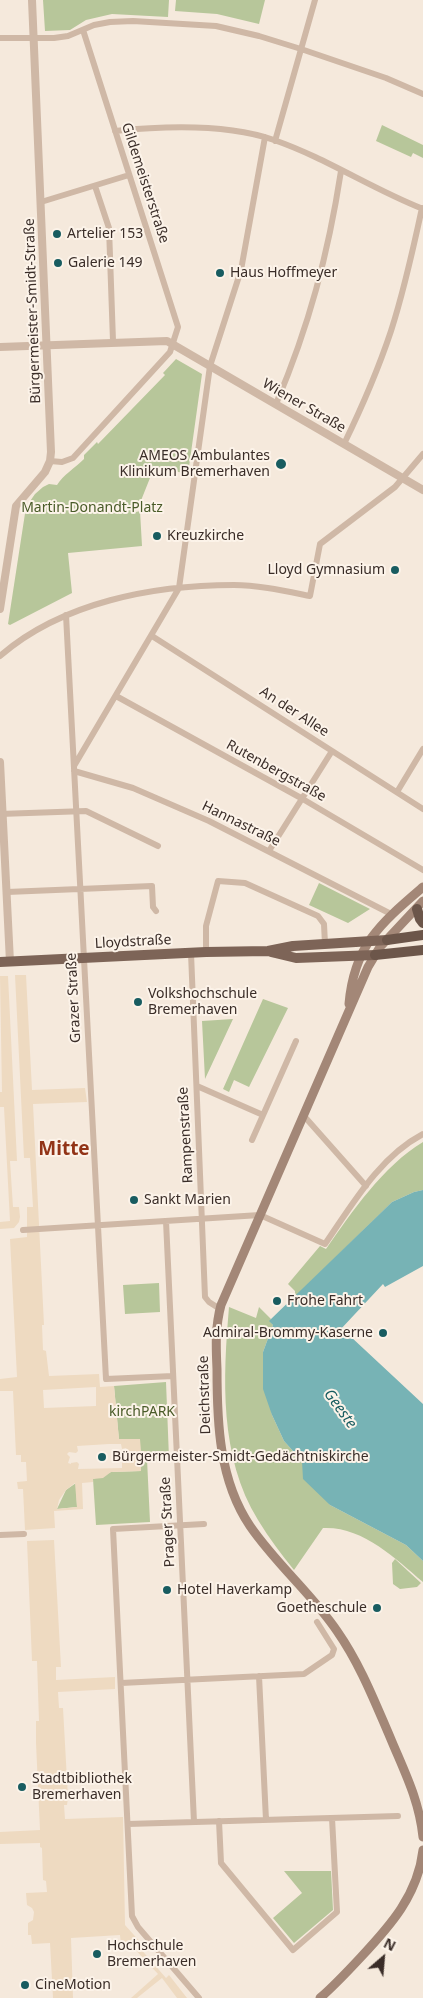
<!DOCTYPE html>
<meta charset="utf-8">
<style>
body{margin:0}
#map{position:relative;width:423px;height:1998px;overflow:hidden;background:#f5e9dc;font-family:"Noto Sans",sans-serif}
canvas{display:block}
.north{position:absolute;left:358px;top:1933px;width:50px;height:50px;-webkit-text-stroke:4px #fcf3e9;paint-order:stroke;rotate:27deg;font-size:14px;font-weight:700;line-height:20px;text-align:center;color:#3a2d28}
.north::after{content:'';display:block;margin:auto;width:18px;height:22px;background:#3a2d28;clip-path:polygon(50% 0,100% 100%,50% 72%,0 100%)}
</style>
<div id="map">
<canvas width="423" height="1998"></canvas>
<div class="north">N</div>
</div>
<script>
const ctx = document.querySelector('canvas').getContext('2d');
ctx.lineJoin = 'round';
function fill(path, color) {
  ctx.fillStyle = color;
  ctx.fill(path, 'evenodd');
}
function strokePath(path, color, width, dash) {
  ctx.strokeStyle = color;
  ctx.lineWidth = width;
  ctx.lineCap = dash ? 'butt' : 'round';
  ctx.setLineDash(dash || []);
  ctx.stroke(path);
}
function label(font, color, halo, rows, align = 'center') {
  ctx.font = font + ' "Noto Sans",sans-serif';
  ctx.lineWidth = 4;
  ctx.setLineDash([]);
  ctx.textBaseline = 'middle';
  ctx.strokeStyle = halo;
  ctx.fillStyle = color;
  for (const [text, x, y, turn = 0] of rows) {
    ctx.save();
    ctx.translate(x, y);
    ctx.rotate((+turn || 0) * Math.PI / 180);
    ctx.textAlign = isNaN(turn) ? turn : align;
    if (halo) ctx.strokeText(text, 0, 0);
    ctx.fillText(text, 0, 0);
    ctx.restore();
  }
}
const green = new Path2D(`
 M43,0H169L168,17L112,14L86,20L70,30L45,31Z
 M176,0H265L259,24L217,14L175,11Z
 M382,125L423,145V158L413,153L411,157L376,141Z
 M176,359L202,374L188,474C177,472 170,468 160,477L152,473L140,503L134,505L136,512L140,511L142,546L68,553L72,593L10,625L8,624L26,507L35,494L43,487L49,484L57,485C63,475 75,468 84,459V455L97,442L98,444L165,375L163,373Z
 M319,883L370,909L348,923L309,905Z
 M263,999L288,1008L249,1087L234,1080L229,1092L223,1089Z
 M233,1019L205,1079L202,1021Z
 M423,1142V1190L414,1192L392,1202L295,1297V1291L288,1284L320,1246L326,1249C352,1212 383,1166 423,1142Z
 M159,1283L160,1312L125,1314L123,1285Z
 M229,1307L256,1318L259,1307L271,1319L270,1321L273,1325L263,1352L272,1415L284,1441L302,1461L330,1505L406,1545L423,1561V1582C395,1558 362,1526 323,1528L294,1570C281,1554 269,1538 258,1520C219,1456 223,1378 229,1307Z
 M166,1382L169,1458L147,1459L150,1522L96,1525L93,1479L111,1472L141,1471V1459H147L141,1451L119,1440L114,1386Z
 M76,1483L77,1507L57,1509L66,1490Z
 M395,1559L421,1583L417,1587L400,1589L393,1584L392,1563Z
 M284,1871H331L333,1910L294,1943L273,1918L302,1893Z`);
const plaza = new Path2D(`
 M15,975H26L32,1090L85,1088L87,1102L33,1104L44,1325H42L43,1350L46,1351L49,1376L99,1374L100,1387L114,1386L119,1439H140L141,1451H146L147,1459H141V1471L111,1472L103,1478L93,1479V1482L82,1483L83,1509L54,1511L55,1528L25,1530L23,1489H18L17,1482L27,1481L26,1462H21V1455H16L13,1391H0V1379L17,1377L10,1239L27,1237V1207H33L30,1158H24ZM96,1387V1406L44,1408L43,1390ZM109,1444H121L122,1449L126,1448L129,1452H134L136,1456L129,1458L127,1462H122V1468L78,1469L79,1464L77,1462L71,1463V1464L68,1463L70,1457L67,1454L69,1452L76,1453L78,1451L77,1446ZM75,1483L77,1507L57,1509L59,1500L66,1490Z
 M0,976H8L17,1161H10L13,1207H19L20,1217L19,1222L14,1228L0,1229V1222L10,1221L4,1107H0V1092H2Z
 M54,1540L61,1667H56V1680L115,1677V1689L58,1692L59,1708H63L68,1798L67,1805H64L65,1819L123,1817L125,1925L142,1944L139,1947L166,1978L169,1975L187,1998H177L162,1978L137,1998H131L158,1974L130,1944H121L120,1935L71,1938L73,1998H53L50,1943L32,1944L31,1935H28V1923L33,1920L34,1912L32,1908L27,1905L26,1893L47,1892L46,1881L43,1880L42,1848L40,1847V1843L0,1844V1832L40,1830L36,1743V1721H39L37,1661H32L27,1541Z`);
const water = new Path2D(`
 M423,1190V1266L385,1287L383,1284L340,1330L347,1338L350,1336L423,1404V1561L406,1545L330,1505L303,1479L302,1461L284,1441L272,1415L263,1389V1352L273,1325L269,1321L271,1319L392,1202L414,1192Z`);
const minor = new Path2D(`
 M0,38H54L68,36L94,25L110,22L133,21L216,26L259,36L301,49L386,78L423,94
 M115,131C163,126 228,124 274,140C326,158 372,189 423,209
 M275,141L315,0
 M95,186L109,228L113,341
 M41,202L129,175
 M276,404C309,326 328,255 341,171
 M344,444C362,407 378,370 391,331C404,291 413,250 422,208
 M50,461L62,462L73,458L170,352L178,327L83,30
 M66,615L106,1379L173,1376
 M152,636L423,809
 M0,656C62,602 154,585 234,585C258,585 285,591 310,596L320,544L395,487L423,454
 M116,696L301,798L423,870
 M74,766L179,588L210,366L241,270L265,137
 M74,771L133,788L209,821L391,914
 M397,792L423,749
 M0,814L86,811L158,846
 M269,851L332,751
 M7,892L152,886L153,907L156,911
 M206,952V926L218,881L245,883L318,916L324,924L325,944
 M191,953L205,1297L209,1302L220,1309
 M197,1086L263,1115
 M304,1116L366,1186
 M252,1140L296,1041
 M166,1221L194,1822
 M23,1230L260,1215L325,1244C352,1205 379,1157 423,1134
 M0,1535L24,1534
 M259,1676L266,1820
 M121,1683L304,1674L332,1655L334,1649L317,1622
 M219,1821L221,1863L293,1950L337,1912L332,1818
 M128,1824L398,1816
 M199,1998L138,1927L132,1916L113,1529L204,1524`);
const tertiary = new Path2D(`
 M0,347L167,341L423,490
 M0,609L16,506L45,472L50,461L51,452L32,0
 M0,762L10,962`);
const secondary = new Path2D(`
 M423,901L380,947L368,967L221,1305C215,1327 216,1347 217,1369C217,1423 219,1480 250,1526C276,1564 312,1594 337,1631C360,1664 374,1700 390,1737C404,1771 419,1799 423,1837
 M349,1004C354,945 381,923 423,887
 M320,1998C335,1985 348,1971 361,1957C390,1926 418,1895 423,1850`);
const primary = new Path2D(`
 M271,952L296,958L375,955
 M0,962L206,952L268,951L293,946L387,940`);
const trunk = new Path2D(`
 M417,909L420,919L423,923
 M387,940L423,935
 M375,955L423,950`);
const markers = [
 [57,234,5,"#185c60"],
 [58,263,5,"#185c60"],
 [220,273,5,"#185c60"],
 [281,464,6,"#185c60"],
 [157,536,5,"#185c60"],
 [395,570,5,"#185c60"],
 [138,1002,5,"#185c60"],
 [134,1200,5,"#185c60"],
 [277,1301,5,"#185c60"],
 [383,1333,5,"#185c60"],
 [102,1457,5,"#185c60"],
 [167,1590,5,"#185c60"],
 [377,1608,5,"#185c60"],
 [22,1787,5,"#185c60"],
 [97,1954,5,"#185c60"],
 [25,1985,5,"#185c60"]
];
const streetNames = [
 ["Gildemeisterstraße",145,183,72],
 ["Bürgermeister-Smidt-Straße",33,311,-92],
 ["Wiener Straße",304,406,30],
 ["An der Allee",294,712,33],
 ["Rutenbergstraße",276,771,29],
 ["Hannastraße",241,824,26],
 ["Lloydstraße",133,942,-3],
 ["Grazer Straße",74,998,-93],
 ["Rampenstraße",186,1135,-93],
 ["Deichstraße",205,1395,-92],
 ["Prager Straße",168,1522,-93]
];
const poiNames = [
 ["Artelier 153",67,234],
 ["Galerie 149",68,263],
 ["Haus Hoffmeyer",230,273],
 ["AMEOS Ambulantes",270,456,"right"],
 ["Klinikum Bremerhaven",270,472,"right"],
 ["Kreuzkirche",167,536],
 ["Lloyd Gymnasium",385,570,"right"],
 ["Volkshochschule",148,994],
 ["Bremerhaven",148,1010],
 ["Sankt Marien",144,1200],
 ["Frohe Fahrt",287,1301],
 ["Admiral-Brommy-Kaserne",373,1333,"right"],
 ["Bürgermeister-Smidt-Gedächtniskirche",112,1457],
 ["Hotel Haverkamp",177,1590],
 ["Goetheschule",367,1608,"right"],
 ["Stadtbibliothek",32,1779],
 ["Bremerhaven",32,1795],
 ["Hochschule",107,1946],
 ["Bremerhaven",107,1962],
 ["CineMotion",35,1985]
];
const parkNames = [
 ["Martin-Donandt-Platz",92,508],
 ["kirchPARK",142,1412]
];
const waterNames = [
 ["Geeste",340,1409,54]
];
const districtNames = [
 ["Mitte",64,1150]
];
fill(green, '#b7c69a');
fill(plaza, '#eedac1');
fill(water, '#77b3b5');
strokePath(minor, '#cfb8a6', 6);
strokePath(tertiary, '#cfb8a6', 8);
strokePath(secondary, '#a38777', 9);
strokePath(primary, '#7d6457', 10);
strokePath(trunk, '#6c564a', 10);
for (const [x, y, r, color] of markers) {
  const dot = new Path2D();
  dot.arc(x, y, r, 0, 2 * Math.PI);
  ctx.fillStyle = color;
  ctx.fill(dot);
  strokePath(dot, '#fcf3e9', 2);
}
label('14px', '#3a2d28', '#fcf3e9', streetNames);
label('14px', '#3a2d28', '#fcf3e9', poiNames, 'left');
label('14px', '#495b28', '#fcf3e9', parkNames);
label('italic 15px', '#185c60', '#fcf3e9', waterNames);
label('bold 19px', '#923417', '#fcf3e9', districtNames);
</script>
